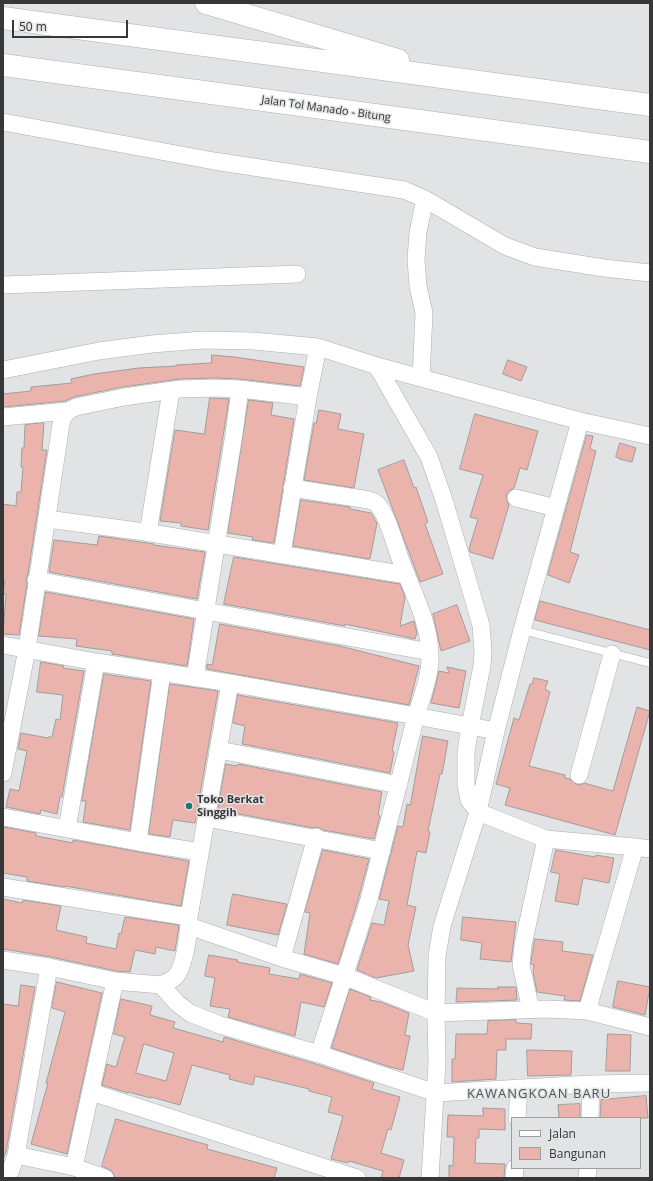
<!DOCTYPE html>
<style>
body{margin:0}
#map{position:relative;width:653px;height:1181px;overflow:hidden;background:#e2e3e5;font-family:"Open Sans",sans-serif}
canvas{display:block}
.frame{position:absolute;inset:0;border:4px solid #373738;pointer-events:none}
.legend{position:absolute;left:511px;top:1117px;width:130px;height:52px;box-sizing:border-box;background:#e2e3e5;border:1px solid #9e9ea0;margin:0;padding:5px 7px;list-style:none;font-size:12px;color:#373738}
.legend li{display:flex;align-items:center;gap:8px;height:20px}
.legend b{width:20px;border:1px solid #9e9ea0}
.scale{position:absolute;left:12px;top:20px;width:116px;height:18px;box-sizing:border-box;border:2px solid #373738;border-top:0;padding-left:5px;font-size:12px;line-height:14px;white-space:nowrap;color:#373738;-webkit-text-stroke:3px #e2e3e5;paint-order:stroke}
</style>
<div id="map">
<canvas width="653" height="1181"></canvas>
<div class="frame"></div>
<ul class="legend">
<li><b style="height:5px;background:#fff"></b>Jalan</li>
<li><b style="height:11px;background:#eab3ab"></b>Bangunan</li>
</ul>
<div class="scale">50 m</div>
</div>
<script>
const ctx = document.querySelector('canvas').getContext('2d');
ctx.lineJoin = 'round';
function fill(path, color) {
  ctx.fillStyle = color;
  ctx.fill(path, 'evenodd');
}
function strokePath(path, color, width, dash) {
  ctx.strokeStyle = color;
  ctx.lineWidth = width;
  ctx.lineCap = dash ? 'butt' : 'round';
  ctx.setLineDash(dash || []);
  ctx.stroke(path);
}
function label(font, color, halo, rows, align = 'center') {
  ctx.font = font + ' "Open Sans",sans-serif';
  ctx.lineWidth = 3;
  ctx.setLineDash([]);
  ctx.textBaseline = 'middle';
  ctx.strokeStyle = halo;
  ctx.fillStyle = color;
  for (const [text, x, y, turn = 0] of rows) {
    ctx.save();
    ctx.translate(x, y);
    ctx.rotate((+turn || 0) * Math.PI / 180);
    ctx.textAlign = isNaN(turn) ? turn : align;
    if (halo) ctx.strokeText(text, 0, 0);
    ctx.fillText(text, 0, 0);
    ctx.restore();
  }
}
const building = new Path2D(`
 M212,355L234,357L304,367L300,386L240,379L214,378L180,379L122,387L74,397L65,401L3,407V394L31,391V387L72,383L71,379L94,374L139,368L176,366V365L211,363Z
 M508,360L527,367L521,381L503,374Z
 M210,398L229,399L208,530L181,526V523L160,521L175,430L204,434Z
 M249,400L273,403L271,415L294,419L274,543L252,540L253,537L228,533Z
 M319,410L341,414L338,429L364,434L354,488L304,480L314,423H316Z
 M475,414L538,431L527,470L520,468L514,488L509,491L506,495L507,501L509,505L493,559L470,552L469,549L478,519L470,517L483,475L460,469Z
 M44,423L42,450H47L28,574L26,579L27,584L19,635L3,634L6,594H3L5,580H3V504L16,506L17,492H21L23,467H21L22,448H24L25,425Z
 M587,435L593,436L590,449L596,451L570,552L579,555L569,583L548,575Z
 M620,443L636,448L632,462L619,459V458L616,457Z
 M404,460L414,488L416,487L428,522L425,524L443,574L420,582L378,470Z
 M301,500L350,507V509L371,513L377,523L370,559L293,546Z
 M99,536L154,544V545L205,552L197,599L49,572L54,540L97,545Z
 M234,557L400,584L405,597L400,626L414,621L417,633L415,639L345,624V626L224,604Z
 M46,592L194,619L187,666L112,654V651L76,646L77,639L39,636Z
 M540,601L650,630V650L535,620Z
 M457,605L470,641L441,651L433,614Z
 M220,624L340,646L419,666L409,705L207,669V664L212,665Z
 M41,662L64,666L63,668L84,671L62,797H60L57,814L41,810L40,814L6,807L10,789L19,791L27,751L18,749L21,733L48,738V737H52L56,719L60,720L63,695L37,692Z
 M447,667L466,671L459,708L431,703L439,671L449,673Z
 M104,674L151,681L130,830L83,822L86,801H82Z
 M534,678L548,681L545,689L550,692L529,766L565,775V778L570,779L576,784L581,785L584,783L613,791L637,707L650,711L615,835L505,805L510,788L496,784L514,718L519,720L530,684H532Z
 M170,684L218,691L195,823L173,820L170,837L149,834Z
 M238,695L398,723L392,751L394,752L390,773L242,744L245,726L233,723Z
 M423,736L448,741L442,774H440L428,831L430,832L426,853L417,851L407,905L416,907L408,945L414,971L376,978L357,970L372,923L384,925L389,901L379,899L398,826L403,827L407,804L410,805Z
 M226,764L237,766L238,764L382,792L378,815L380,816L374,839L323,830L318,827L313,828L218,810Z
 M4,827L36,833V836L73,843V840L189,861L181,906L65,886V887L27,881V877L3,873V835Z
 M323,850L369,859L358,900L338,964L304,954L310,913L305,912Z
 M556,850L595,857L596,855L614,858L609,883L583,878L578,905L555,901L560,874L551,872Z
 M233,894L287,904L278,935L227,925Z
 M3,899L22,903L23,900L61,906L56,930L87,937L86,943L116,949L119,933L121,934L125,917L179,925L175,951L156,947L155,954L135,950L130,972L116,971L51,957L3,949Z
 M463,917L516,922L511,962L480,959L482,943L461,940Z
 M535,939L563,942L562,951L593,955L580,1001L564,1000L565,996L537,992L533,971L534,965L531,964Z
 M209,955L238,960L237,962L270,968L269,974L299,979L300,974L332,983L324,1007L301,1002L295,1036L228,1017L230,1009L210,1006L215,978L205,976Z
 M618,981L650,987L645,1015L613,1007Z
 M57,982L102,993L67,1154L31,1144L48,1083H46L65,1012L52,1008Z
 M21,985L35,987L6,1152L3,1159V1004L18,1006Z
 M498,987H516L517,1000L456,1002L457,988L498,989Z
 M350,989L371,997L370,1000L381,1002L409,1013L405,1035L410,1036L403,1070L390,1067L332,1048Z
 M121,999L152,1006L150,1015L175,1022L173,1028L223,1042L224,1037L316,1064L374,1083L372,1089L400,1097L391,1130L388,1129L381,1153L404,1160L399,1178H381L383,1171L349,1161L348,1163L331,1159L343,1116L328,1112L332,1097L309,1091V1089L255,1076L253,1085L229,1079L230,1075L192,1065L180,1105L151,1097V1098L128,1092V1093L102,1085L107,1064L116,1067L125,1037L114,1034ZM144,1044L174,1053L166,1081L136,1073Z
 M516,1020V1023L532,1024L531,1039H506V1050H497L496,1079L452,1082V1059H455L456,1034H487L488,1021Z
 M608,1034L631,1035L630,1071H606Z
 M527,1050L572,1051L571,1075L528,1076Z
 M646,1096L648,1118H600L601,1100Z
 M580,1104V1118H559L558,1105Z
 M483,1108L505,1109V1130L479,1129V1138H476L475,1163L505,1164L504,1178H449V1165L453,1166L454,1137H447L448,1115L483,1116Z
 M116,1119L208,1145L207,1149L277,1168L274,1178H115L112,1171L102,1166Z`);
const service = new Path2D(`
 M522,630L650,663`);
const minor = new Path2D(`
 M3,122L214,161L404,190L425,199L505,246L535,257L604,268L650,273
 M3,285L297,274
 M377,366L429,457L444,500L481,625L483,651L482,666L470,726L466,752V785L469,800L478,812L546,839L635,847L650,849
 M3,370L99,351L152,344L203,340L253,341L318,347L377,366L580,421L650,436
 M421,378L424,313L418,286L416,259L418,232L425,199
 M308,397L318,347
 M3,417L68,411
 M292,488L369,500C372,501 375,502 377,504C388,515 395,546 401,561C412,591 429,621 430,654C431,675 422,696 416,716L496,731L478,812L442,926L437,956L436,1013L437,1063L430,1178
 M516,498L556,508
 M47,519L145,532L406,575
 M148,533L171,391
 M36,580L430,652
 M3,645L96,662L230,683L416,716L368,903L319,1054
 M195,678L234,434L240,389
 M496,731L522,630L580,421
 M219,750L399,785
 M3,773L27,649L61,424L63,417L68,411L76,407L124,397L180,389L214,388L240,389L308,397L282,554
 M579,775L612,654
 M3,817L138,842L200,852
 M206,818L382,851
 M67,829L96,662
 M316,837L282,958L344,976L436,1013L547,1009L587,1011L650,1027
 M138,842L162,672
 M3,887L189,917
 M189,926L282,958
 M3,960L49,967L115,981L161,985L177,1003L190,1013L220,1025L319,1054L436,1093L591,1084L650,1083
 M49,967L16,1155L74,1167
 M161,985C165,983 170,981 174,978C185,969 189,931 189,917L230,683
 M531,1010L521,965L523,945L546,839
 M587,1011L635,847
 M91,1092L357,1178
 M517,1118L519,1088
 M590,1118L591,1084
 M8,1178L16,1155
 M105,1178L74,1167L115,981
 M514,1178L515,1168
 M587,1178L588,1168`);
const motorway = new Path2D(`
 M206,3L398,60
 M3,18L650,105
 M3,65L650,152`);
const markers = [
 [189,806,4,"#277274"]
];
const streetNames = [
 ["Jalan Tol Manado - Bitung",326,109,8]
];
const poiNames = [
 ["Toko Berkat",197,800],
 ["Singgih",197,813]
];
const quarterNames = [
 ["KAWANGKOAN BARU",539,1094]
];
fill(building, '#eab3ab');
strokePath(building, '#a09d9d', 1);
strokePath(service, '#aeaeb1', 9);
strokePath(minor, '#aeaeb1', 18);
strokePath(motorway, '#aeaeb1', 23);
strokePath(service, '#fff', 8);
strokePath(minor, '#fff', 17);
strokePath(motorway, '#fff', 22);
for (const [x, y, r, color] of markers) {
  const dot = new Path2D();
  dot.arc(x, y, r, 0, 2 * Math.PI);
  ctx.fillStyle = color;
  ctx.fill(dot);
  strokePath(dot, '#e2e3e5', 1.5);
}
label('11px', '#373738', '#e2e3e5', streetNames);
label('bold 11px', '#373738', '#e2e3e5', poiNames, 'left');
ctx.letterSpacing = '1px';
label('13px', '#545557', '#e2e3e5', quarterNames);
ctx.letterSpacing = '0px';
</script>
